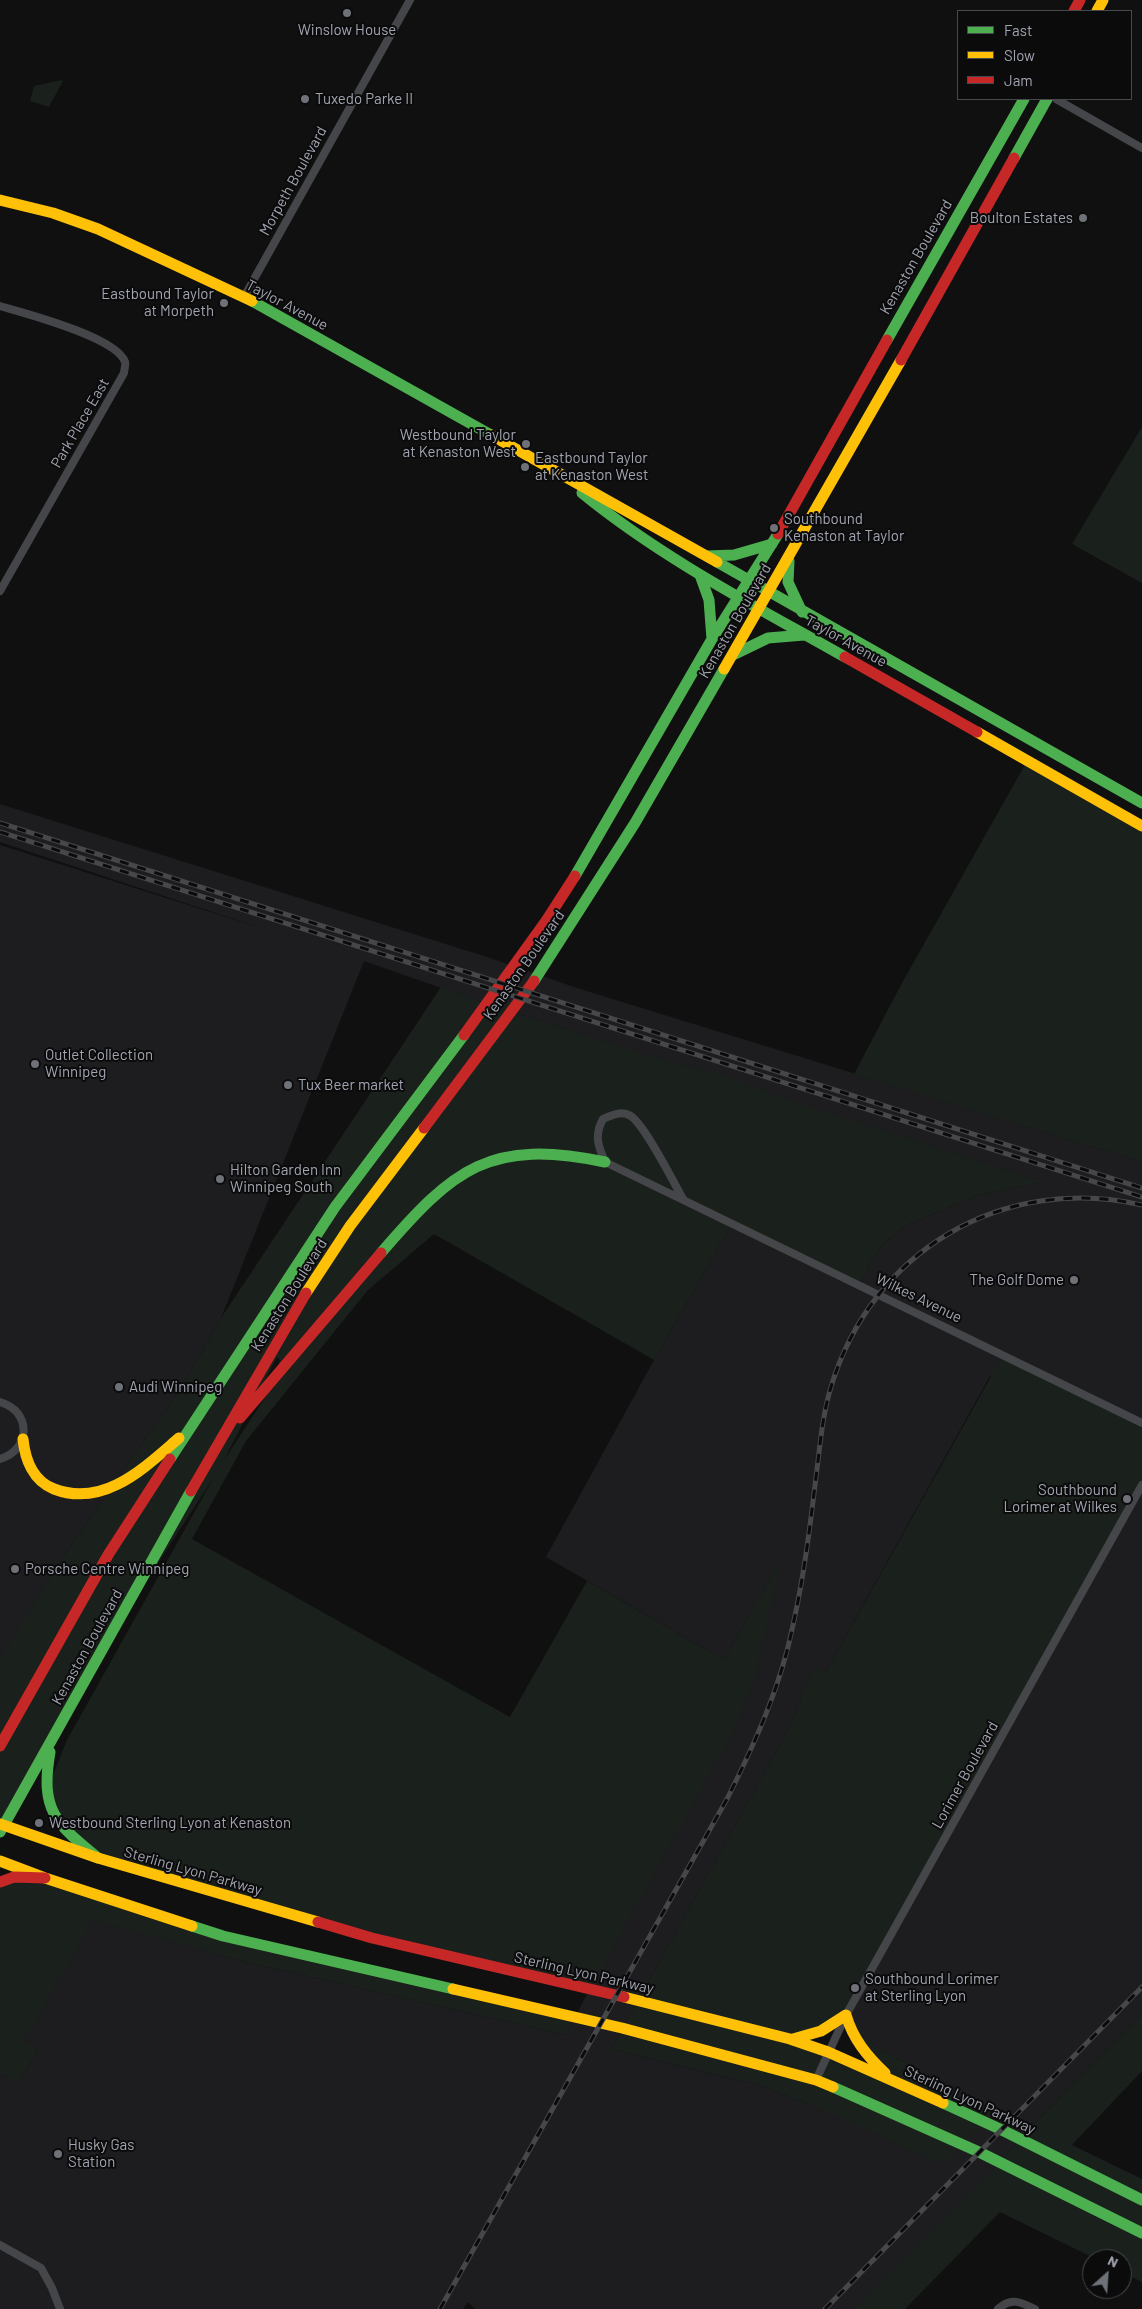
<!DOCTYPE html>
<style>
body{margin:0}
#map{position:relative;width:1142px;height:2309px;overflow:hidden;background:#101011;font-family:Barlow,sans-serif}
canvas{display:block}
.legend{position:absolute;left:957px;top:10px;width:175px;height:90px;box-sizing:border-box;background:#0b0b0c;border:1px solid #47494e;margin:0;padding:6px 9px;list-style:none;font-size:15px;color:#a2a5b1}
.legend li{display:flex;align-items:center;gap:10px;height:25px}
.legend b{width:25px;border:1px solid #47494e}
.north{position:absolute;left:1082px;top:2249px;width:50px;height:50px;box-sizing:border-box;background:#0b0b0c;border:1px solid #47494e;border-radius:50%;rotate:26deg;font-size:14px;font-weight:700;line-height:20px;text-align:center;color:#a2a5b1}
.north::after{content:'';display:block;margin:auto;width:18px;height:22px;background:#6f7179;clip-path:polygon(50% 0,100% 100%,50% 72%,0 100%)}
</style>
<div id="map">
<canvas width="1142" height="2309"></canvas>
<ul class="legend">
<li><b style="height:6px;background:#4caf50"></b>Fast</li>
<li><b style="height:6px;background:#ffc107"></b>Slow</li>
<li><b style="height:6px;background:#c62828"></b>Jam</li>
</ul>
<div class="north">N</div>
</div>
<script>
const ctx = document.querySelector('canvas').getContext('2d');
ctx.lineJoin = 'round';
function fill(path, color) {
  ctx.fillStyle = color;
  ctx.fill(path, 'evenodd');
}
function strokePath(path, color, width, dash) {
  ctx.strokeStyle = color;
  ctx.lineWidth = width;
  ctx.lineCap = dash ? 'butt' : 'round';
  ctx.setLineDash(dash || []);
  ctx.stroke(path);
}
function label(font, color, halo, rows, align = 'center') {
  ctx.font = font + ' Barlow,sans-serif';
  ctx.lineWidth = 4;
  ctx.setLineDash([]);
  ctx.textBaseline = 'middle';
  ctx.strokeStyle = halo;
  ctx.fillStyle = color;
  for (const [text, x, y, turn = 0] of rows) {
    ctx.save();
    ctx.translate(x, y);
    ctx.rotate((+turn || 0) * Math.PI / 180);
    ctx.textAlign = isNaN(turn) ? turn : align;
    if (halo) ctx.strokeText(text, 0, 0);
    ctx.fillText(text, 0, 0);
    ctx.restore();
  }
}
const built = new Path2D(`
 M0,804L487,957L580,989L1142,1162V1423L990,1376L826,1672L813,1668L791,1725L611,2049L759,2085L809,2104L982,2121L995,2109L882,2051L863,2036L846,2015L1142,1485V2014L1031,2127L990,2173L854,2309H475L468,2302L463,2309H0V2074L18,2084L38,2050L23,2041L93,1919L246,1962L566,2035L589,1990L780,1561L724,1660L546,1557L654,1360L732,1224L859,1285L879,1248L904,1226L979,1195L1043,1182L487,1004L364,961L221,1318L185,1382L60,1562L0,1659V845L273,932L0,842Z`);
const green = new Path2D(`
 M61,80L63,81L49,107L30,101L34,86Z
 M1142,427V583L1072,544Z
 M1027,761L1142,826V1162L854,1074L902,983Z
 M441,987L487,1004L670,1062L720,1074L786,1099L1044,1182L979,1195L904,1226L879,1248L859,1285L682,1198L732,1224L654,1360L434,1234L368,1290L246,1441L192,1539L510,1717L587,1581L724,1660L781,1559L755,1677L732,1733L589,1990L372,1938L98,1858L48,1805L52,1777L67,1740L214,1477L94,1662L0,1824V1658L60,1562L185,1382L221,1318ZM277,1357L280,1360L270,1390L224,1460Z
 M1003,1355L1142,1423V1485L846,2015L863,2036L882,2051L995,2108L943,2164L809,2104L759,2085L611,2049L791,1725L813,1667L826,1672ZM846,2015L873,2063L892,2080L792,2039Z
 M45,1878L223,1936L575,2017L566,2035L246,1962L93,1920L24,2041L38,2050L18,2084L0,2074V1882Z
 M1142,2014V2071L1072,2145L1142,2179V2282L1122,2272V2259H1096L1000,2212L905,2309H854L990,2173L1031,2127Z`);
const street = new Path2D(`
 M1056,99L1142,148
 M244,297L410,0
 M0,306C24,313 117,337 125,362C126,365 124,370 124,373L0,591
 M683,1199C674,1183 643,1121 629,1115C620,1111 612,1115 603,1119C594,1135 598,1146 605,1162L1142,1423
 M0,1402C32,1411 31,1450 0,1459
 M816,2080L846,2015L1142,1485
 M0,2245L41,2268L52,2288L60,2309
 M998,2309C1011,2297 1021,2302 1035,2309`);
const fast = new Path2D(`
 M1014,158L1047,99
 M252,301L491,435
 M887,340L1024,99
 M582,493C663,559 755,606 845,657
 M707,556L734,555L772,544
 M789,561L788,582L802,612
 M717,562L1142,803
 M700,575L709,600L712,639
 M735,654L768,638L804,635
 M575,876L712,639L778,534
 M534,981L635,823L724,669
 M381,1253C454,1168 490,1138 605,1162
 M170,1459L335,1207L464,1035
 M50,1752C40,1810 55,1823 98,1858
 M0,1832L191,1491
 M192,1926L223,1936L453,1989
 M833,2087L979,2152L1142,2233
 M943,2103L1002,2130L1142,2200`);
const slow = new Path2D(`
 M1097,11L1103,0
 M0,200L53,213L98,229L252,301
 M491,435L717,562
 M724,669L901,360
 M977,732L1142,826
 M306,1293L350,1226L424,1128
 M23,1439C25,1459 33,1481 54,1489C104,1508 144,1468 179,1438
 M0,1824L98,1858L318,1922
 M0,1861L45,1878L192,1926
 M453,1989L622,2028L816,2080L833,2087
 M624,1997L790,2039L828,2052L943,2103
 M793,2039L821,2031L846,2015C853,2039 867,2056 885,2073`);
const jam = new Path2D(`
 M1074,11L1080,0
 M901,360L1014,158
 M778,534L887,340
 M845,657L977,732
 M464,1035L546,921L575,876
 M424,1128L534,981
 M240,1418L381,1253
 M191,1491L306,1293
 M0,1746L108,1555L170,1459
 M0,1882L14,1877L45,1878
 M318,1922L372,1938L624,1997`);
const rail = new Path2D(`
 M0,823L1142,1188
 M0,832L1142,1197
 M440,2309L727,1799C755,1743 781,1686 793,1625C804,1576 810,1527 816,1477C820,1447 822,1416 831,1387C872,1250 1003,1174 1142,1205
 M825,2309L1142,1987`);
const markers = [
 [347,13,5,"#6f7179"],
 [305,99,5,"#6f7179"],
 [1083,218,5,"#6f7179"],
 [224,303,5,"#6f7179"],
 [526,444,5,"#6f7179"],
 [525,467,5,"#6f7179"],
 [774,528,5,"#6f7179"],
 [35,1064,5,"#6f7179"],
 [288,1085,5,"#6f7179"],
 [220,1179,5,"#6f7179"],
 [1074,1280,5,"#6f7179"],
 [119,1387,5,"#6f7179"],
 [1127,1499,5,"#6f7179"],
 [15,1569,5,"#6f7179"],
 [39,1823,5,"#6f7179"],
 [855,1988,5,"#6f7179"],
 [58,2154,5,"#6f7179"]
];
const poiNames = [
 ["Winslow House",347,30,"center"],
 ["Tuxedo Parke II",315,99],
 ["Boulton Estates",1073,218,"right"],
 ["Eastbound Taylor",214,294,"right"],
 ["at Morpeth",214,311,"right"],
 ["Westbound Taylor",516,435,"right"],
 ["at Kenaston West",516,452,"right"],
 ["Eastbound Taylor",535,458],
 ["at Kenaston West",535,475],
 ["Southbound",784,519],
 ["Kenaston at Taylor",784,536],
 ["Outlet Collection",45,1055],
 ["Winnipeg",45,1072],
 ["Tux Beer market",298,1085],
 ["Hilton Garden Inn",230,1170],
 ["Winnipeg South",230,1187],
 ["The Golf Dome",1064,1280,"right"],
 ["Audi Winnipeg",129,1387],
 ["Southbound",1117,1490,"right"],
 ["Lorimer at Wilkes",1117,1507,"right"],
 ["Porsche Centre Winnipeg",25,1569],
 ["Westbound Sterling Lyon at Kenaston",49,1823],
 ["Southbound Lorimer",865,1979],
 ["at Sterling Lyon",865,1996],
 ["Husky Gas",68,2145],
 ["Station",68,2162]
];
const streetNames = [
 ["Morpeth Boulevard",293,181,-61],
 ["Kenaston Boulevard",916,257,-60],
 ["Taylor Avenue",287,305,28],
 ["Park Place East",80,423,-60],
 ["Kenaston Boulevard",735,621,-60],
 ["Taylor Avenue",846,641,29],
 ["Kenaston Boulevard",524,965,-55],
 ["Kenaston Boulevard",289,1295,-58],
 ["Wilkes Avenue",919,1298,26],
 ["Kenaston Boulevard",87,1647,-61],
 ["Lorimer Boulevard",965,1775,-61],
 ["Sterling Lyon Parkway",193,1871,16],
 ["Sterling Lyon Parkway",584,1973,13],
 ["Sterling Lyon Parkway",970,2100,25]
];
fill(built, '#1d1d1f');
fill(green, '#1a201b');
strokePath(street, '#454649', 8);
strokePath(fast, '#4caf50', 11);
strokePath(slow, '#ffc107', 11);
strokePath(jam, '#c62828', 11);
strokePath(rail, '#464749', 5);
strokePath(rail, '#0b0b0c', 3, [9]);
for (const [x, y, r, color] of markers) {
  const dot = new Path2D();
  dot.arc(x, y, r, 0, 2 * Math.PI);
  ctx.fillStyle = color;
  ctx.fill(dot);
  strokePath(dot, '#0b0b0c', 2);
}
label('15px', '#a2a5b1', '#0b0b0c', poiNames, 'left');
label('15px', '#a2a5b1', '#0b0b0c', streetNames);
</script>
